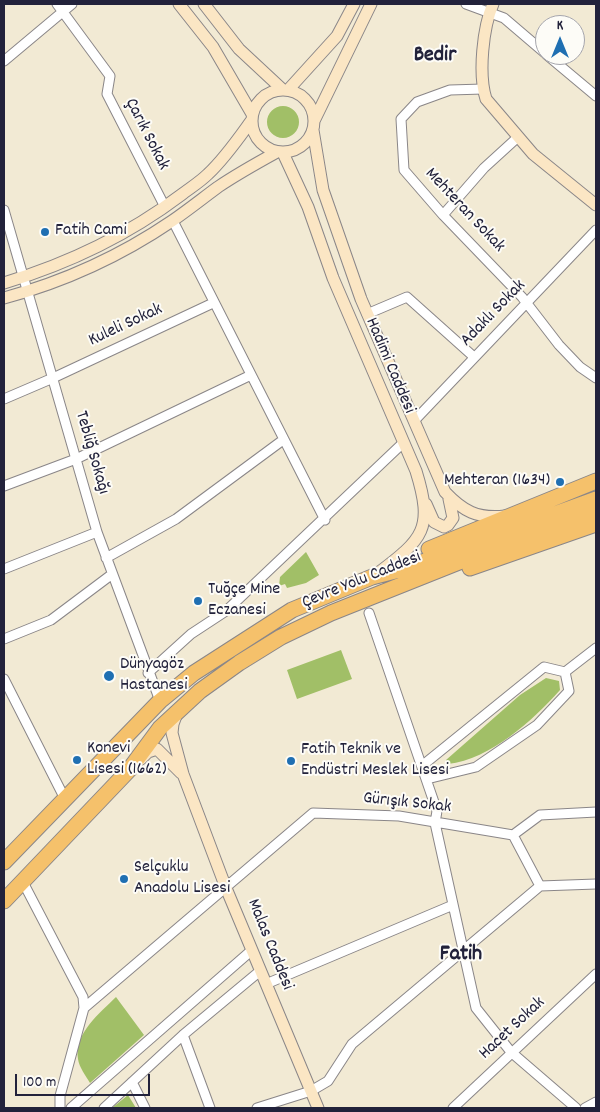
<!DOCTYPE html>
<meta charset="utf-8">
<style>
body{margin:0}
#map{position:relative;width:600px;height:1112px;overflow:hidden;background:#f2ead4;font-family:Dekko,sans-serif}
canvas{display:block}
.frame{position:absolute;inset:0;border:5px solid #22223b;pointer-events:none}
.north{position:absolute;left:535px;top:15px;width:50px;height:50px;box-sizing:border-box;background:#fdfcf7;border:1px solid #a5a5ac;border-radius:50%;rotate:0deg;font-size:14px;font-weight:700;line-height:20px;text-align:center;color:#22223b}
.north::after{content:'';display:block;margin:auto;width:18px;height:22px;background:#1f6fb2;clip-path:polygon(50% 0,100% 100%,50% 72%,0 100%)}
.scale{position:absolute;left:15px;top:1074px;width:135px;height:22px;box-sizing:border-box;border:2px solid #22223b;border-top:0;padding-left:6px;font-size:15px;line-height:18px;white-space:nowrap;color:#22223b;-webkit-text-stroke:4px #fdfcf7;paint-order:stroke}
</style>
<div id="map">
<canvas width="600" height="1112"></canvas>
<div class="frame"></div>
<div class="north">K</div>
<div class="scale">100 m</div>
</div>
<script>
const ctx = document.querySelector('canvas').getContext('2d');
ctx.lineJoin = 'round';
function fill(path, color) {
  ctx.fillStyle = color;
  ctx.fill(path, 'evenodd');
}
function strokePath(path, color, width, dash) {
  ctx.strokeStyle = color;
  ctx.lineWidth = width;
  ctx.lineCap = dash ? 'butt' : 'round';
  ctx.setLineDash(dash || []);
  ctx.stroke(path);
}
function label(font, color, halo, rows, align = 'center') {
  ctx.font = font + ' Dekko,sans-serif';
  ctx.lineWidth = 4;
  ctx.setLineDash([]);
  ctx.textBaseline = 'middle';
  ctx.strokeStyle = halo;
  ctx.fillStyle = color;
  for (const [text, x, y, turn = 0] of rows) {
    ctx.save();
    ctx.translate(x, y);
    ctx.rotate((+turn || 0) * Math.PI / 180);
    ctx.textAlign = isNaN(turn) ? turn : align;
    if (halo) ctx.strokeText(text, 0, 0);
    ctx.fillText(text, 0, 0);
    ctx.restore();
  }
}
const green = new Path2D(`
 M267 122a16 16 0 1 1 32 0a16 16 0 1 1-32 0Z
 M306,552L319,575L306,583L287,588L285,584L279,586L280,577Z
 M341,650L352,679L297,699L287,670Z
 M546,678L559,681L560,690C532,721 491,759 448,764L446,760L520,695Z
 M116,997L144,1035L90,1083C86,1076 79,1067 78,1059C74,1033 100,1013 116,997Z
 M128,1095L136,1108H112Z`);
const street = new Path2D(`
 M57,4L110,76L107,94L165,207
 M466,4L504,18L545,53
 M547,55L596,96
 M4,61L72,4
 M483,89L450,90L417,102L401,119L404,170L443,215L522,297L559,345L580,367L596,378
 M4,210L97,532L160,701
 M443,215L484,168L518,137
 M173,221L325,520
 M367,314L407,297L474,357
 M4,399L53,378L213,303
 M415,420L596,230
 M4,486L76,459L251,375
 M106,558L176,519L283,440
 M4,569L97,532
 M369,613L437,811L435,823L476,1008L511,1052L576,1108
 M4,639L51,620L111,575
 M148,673L191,634L226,611L403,443
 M4,679L64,797
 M423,765L544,667L565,672
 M427,779L476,767L537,725L569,691L565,672L596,648
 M513,835L540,886
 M24,879L25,886L83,997L84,1008
 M266,984L453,905
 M183,1035L210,1108
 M132,1082L145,1108
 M60,1108V1096L84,1008L313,813L399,816L513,835L540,815L596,812
 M71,1108L252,950
 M104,1108L183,1035L260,971
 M257,1108L311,1091L328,1081L352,1044L540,886L596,884
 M453,1108L596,974
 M585,1108L596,1102`);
const secondary = new Path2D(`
 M179,4L213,47L252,114
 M204,4L239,49L283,90
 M493,4C483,27 478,74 486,99L533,154L596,205
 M252 121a31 31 0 1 1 62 0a31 31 0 1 1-62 0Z
 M288,90L337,36L354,4
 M314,121L371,4
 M313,130L323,190L361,299L445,492C463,511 477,519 505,516
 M283,153L308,207L333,278L416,471C434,529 423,539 378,573
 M4,283C67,264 128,235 181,195C190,188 200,182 208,174C225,158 238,139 251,121
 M4,298C63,282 122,255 172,221C188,210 203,198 218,187C237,174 257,163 277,152
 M426,504L434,522L444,527L448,525L453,518L449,499
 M177,713L173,724L172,733L183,774L226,888L318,1108
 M141,759L148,752L157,749L181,773`);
const highway = new Path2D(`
 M429,549L596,481
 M470,568L596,524
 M4,862L160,701L194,673L292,610L372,577L403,569L596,499
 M4,901L129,770L160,728L200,691L239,663L281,637L331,613L509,542L596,512`);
const markers = [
 [45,232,5,"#1f6fb2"],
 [560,482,5,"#1f6fb2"],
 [198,601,5,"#1f6fb2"],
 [109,676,6,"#1f6fb2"],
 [77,760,5,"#1f6fb2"],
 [291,761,5,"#1f6fb2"],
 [124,879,5,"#1f6fb2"]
];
const streetNames = [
 ["Çarık Sokak",146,135,63],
 ["Mehteran Sokak",464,211,47],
 ["Adaklı Sokak",494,314,-46],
 ["Kuleli Sokak",126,326,-25],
 ["Hadimi Caddesi",389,366,67],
 ["Tebliğ Sokağı",91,453,74],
 ["Çevre Yolu Caddesi",362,581,-22],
 ["Gürışık Sokak",407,804,6],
 ["Malas Caddesi",269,945,68],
 ["Hacet Sokak",513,1029,-43]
];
const poiNames = [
 ["Fatih Cami",55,232],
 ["Mehteran (1634)",550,482,"right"],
 ["Tuğçe Mine",208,591],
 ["Eczanesi",208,612],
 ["Dünyagöz",120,666],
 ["Hastanesi",120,687],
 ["Konevi",87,750],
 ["Lisesi (1662)",87,771],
 ["Fatih Teknik ve",301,751],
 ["Endüstri Meslek Lisesi",301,772],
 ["Selçuklu",134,869],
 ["Anadolu Lisesi",134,890]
];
const districtNames = [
 ["Bedir",435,57],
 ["Fatih",461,956]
];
fill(green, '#a1bf67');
strokePath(street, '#8a8688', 11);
strokePath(secondary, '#8a8688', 13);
strokePath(highway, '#8a8688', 17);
strokePath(street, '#fff', 9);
strokePath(secondary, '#fbe6c4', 11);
strokePath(highway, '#f5c16b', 15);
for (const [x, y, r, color] of markers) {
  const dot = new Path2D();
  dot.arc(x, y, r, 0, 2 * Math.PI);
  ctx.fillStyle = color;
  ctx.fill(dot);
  strokePath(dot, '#fdfcf7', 2);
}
label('18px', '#22223b', '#fdfcf7', streetNames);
label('18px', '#22223b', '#fdfcf7', poiNames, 'left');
label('bold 22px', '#22223b', '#fdfcf7', districtNames);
</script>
